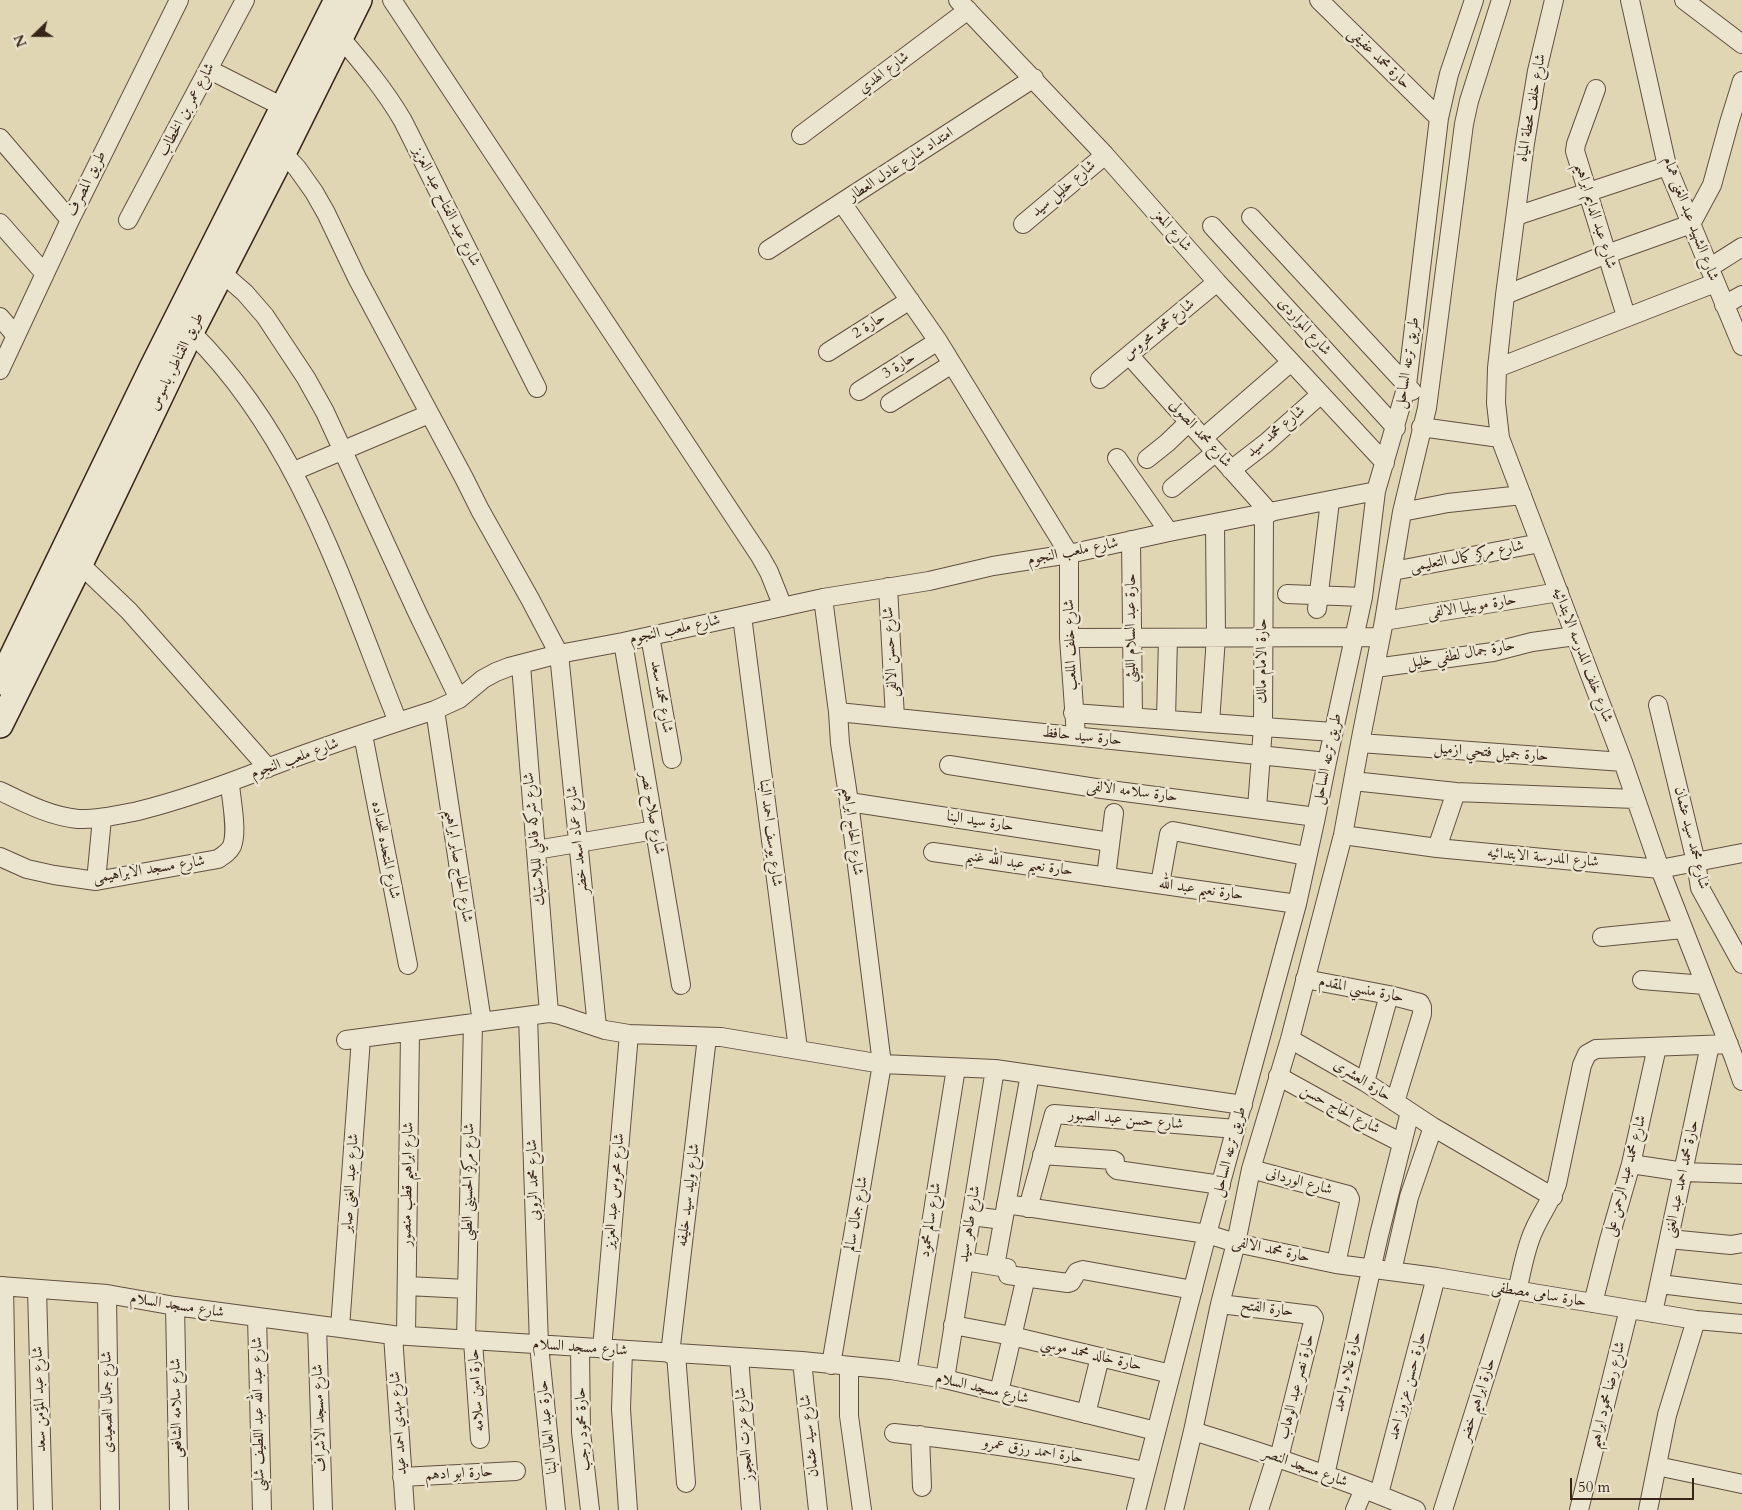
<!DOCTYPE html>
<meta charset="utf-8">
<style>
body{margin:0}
#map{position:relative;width:1742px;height:1510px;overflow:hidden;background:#e0d6b4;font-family:Cardo,serif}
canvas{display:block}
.north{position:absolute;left:10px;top:10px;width:50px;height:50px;-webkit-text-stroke:4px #ebe4ce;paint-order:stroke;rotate:248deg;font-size:14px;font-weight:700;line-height:20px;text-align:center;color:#37251a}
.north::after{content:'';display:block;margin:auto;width:18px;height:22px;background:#37251a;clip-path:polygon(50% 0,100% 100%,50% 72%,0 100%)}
.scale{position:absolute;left:1570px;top:1478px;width:124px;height:22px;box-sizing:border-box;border:2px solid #37251a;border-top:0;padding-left:6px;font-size:15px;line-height:18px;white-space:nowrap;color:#37251a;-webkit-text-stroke:4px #ebe4ce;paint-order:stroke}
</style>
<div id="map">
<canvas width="1742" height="1510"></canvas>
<div class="north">N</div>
<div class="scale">50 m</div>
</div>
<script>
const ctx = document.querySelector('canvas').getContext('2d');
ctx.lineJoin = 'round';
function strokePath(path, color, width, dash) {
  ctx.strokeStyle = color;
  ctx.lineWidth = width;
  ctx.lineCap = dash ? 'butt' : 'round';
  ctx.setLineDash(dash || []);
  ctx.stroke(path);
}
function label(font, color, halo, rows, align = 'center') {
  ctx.font = font + ' Cardo,Amiri,serif';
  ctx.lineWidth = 5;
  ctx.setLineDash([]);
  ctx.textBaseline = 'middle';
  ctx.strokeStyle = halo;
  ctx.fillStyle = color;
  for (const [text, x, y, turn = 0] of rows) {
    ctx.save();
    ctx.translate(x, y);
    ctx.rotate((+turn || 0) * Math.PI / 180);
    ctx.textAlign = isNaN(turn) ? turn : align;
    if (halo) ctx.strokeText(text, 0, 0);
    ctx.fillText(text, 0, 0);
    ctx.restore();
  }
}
const minor = new Path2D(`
 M392,0L760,556L769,572L783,607
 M958,0L1105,155L1217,282L1385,463
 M1319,0L1439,118
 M1554,0L1537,71L1525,143L1505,295L1497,368L1496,403L1500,438L1623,762L1660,869L1734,1058L1742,1081
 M1630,0L1667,166L1742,346
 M1684,0L1742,44
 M340,37C363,64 385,90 403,121L537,388
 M208,69L283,107
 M1596,89L1576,144L1575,151L1626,316
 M801,135L968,10
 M0,138L70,220
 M283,153L297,168L314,192L326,213L357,278L464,478L480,510L530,599L559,654L597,1027
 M842,203L938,341L1069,554V638L1076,736
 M1516,216L1667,166
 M1251,217L1412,391
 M128,220L245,0
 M0,223L45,274
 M1023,224L1105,155
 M1212,226L1396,428
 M768,250L1034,78
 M1709,268L1742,247
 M221,272L245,293L265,316L306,378L325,412L417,612L459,699
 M1505,295L1607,254L1691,224L1712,185L1729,123L1742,81
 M1724,305L1742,295
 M0,317L16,336
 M191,332C299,438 343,585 398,722
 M828,352L910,300
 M1129,355L1270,513
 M1497,368L1715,283
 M0,370L70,220L179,0
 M1100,379L1217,282
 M859,391L938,341
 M890,403L952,364
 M1421,427L1500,438
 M1203,438L1291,362
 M1117,458L1169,532
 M1147,459L1167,443L1189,422
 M1231,470L1266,443L1321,394
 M294,471L429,414
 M1172,488L1216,452
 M1402,512L1448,503L1522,495
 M1131,540L1133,716
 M80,564L129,611L268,768
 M1393,571L1540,543
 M888,587L895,718
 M1287,594L1363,597
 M823,598L838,712L840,743L849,802L882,1064L831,1365
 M1317,609L1330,501
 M742,616L798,1049
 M1384,621L1559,592
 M650,636L672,759
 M1069,638L1381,637
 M623,642L681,985
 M521,665L549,1013
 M1375,668L1493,652L1532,642L1575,636
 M1658,705L1696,862L1700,888L1742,964
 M435,710L482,1022
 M838,712L1327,762
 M1073,713L1333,732
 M1166,719L1168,638
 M1210,723L1216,637L1215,523
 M363,735L408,965
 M1360,743L1623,762
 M949,765L1102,789L1316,817
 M1353,781L1456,792L1635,799
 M0,791C25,803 49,816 78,819C97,820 118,815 138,811C182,800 224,785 267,768C322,747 379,728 435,710L459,699L483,679L496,672L509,667L559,654L623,642L823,598L929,581L993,566L1069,554L1169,532L1376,491
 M849,802L1110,842
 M1257,808L1263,727L1264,514
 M1343,835L1437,848L1660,869L1742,853
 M1437,848L1456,792
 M536,850L655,830
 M933,852L1297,904
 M0,857L27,869L54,875L96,881L218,859C224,855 229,852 232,846C238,830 231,801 230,783
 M1106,877L1114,813
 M96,881L102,818
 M1160,884L1169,834L1173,831L1306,856
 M1602,937L1683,929
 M1305,979L1389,995L1420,1003L1422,1007V1014L1395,1102
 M1642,980L1705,985
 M528,1016L539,1345L556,1510
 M1290,1039L1365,1082L1433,1127L1553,1197
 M346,1040L549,1013L560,1015L605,1030L629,1034L721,1037L882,1064L995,1069L1243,1105
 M1278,1076L1361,1122L1402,1143
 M1365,1082L1389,995
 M1042,1155L1113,1160L1115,1161V1168L1117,1170L1221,1185
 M1631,1164L1684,1172L1742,1174
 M1251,1169L1348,1195L1350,1199L1336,1264
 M1006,1204L1207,1234L1236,1243L1336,1264L1436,1277L1696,1320L1742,1324
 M1028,1208L1054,1114L1236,1129
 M971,1216L1003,1220
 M1669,1239L1731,1245L1742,1243
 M964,1261L1007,1268L1008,1275L1068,1283L1071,1282L1077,1272L1083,1270L1193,1290
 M995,1266L1030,1074
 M1392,1271L1409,1197L1433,1127
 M1660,1284L1742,1294
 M0,1286L107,1294L175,1306L393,1335L802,1361L891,1370L945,1379L1156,1431
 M4,1286L8,1510
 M407,1286L467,1289
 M37,1289L43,1510
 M1517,1291C1522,1271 1525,1249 1534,1230C1541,1214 1551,1201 1557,1184L1582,1065L1587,1054L1596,1049L1729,1044
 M107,1294L110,1510
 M1593,1303L1609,1240L1631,1164L1657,1047
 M1220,1304L1312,1315L1314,1318L1279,1458
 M175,1306L179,1510
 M1653,1313L1710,1045
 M257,1317L262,1510
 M953,1325L1012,1336L1171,1374
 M317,1326L323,1510
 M340,1328L361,1038
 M393,1335L405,1510
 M406,1336L410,1032
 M466,1340L473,1023
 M473,1341L480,1439
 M580,1348L581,1432L590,1510
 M602,1349L629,1034
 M623,1351L621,1409L628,1510
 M670,1354L707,1037
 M676,1354L686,1483
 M739,1357L751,1510
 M802,1361L818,1510
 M849,1366V1416L862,1510
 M907,1373L956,1068
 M945,1379L995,1069
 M999,1392L1026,1277
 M1086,1414L1100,1357
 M1193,1431C1268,1454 1343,1479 1416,1510
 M894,1433C979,1442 1061,1454 1145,1471
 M920,1435L922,1487
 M1657,1466L1742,1484
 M1325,1475L1379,1235L1410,1112
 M402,1477L516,1471
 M1379,1494L1436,1277
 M1136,1510L1207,1234L1297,904L1316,817L1327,762L1363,597L1376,491L1407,385L1439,118L1449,74L1474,0
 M1174,1510L1193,1431L1220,1304L1236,1243L1251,1169L1290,1039L1343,835L1360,743L1384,621L1402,512L1427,408L1464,124L1469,101L1501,0
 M1259,1510L1276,1457
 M1355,1510L1364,1489
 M1443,1510L1513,1290
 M1579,1510L1629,1309
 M1648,1510L1667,1415L1696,1320`);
const secondary = new Path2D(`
 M0,682L152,368L337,0
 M0,725L80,564L191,332L283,153L359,0`);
const streetNames = [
 ["حارة محمد عفيفى",1379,59,44],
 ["شارع الهدي",884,73,-37],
 ["شارع خلف محطة المياه",1532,108,-80],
 ["شارع عمر بن الخطاب",187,110,-62],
 ["امتداد شارع عادل العطار",901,165,-33],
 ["طريق المصرف",87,184,-64],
 ["شارع خليل سيد",1064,189,-40],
 ["شارع عبد الفتاح عبد العزيز",446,207,63],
 ["شارع عبد الدايم ابراهيم",1595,216,73],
 ["شارع الشهيد عبد الغنى همام",1690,219,69],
 ["شارع المعز",1172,231,49],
 ["حارة 2",869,326,-32],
 ["شارع المواردى",1304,327,48],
 ["شارع محمد محروس",1159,330,-39],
 ["طريق القناطر, باسوس",177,362,-64],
 ["طريق ترعه الساحل",1408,363,-81],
 ["حارة 3",899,366,-32],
 ["شارع محمد سيد",1276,432,-40],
 ["شارع محمد الصولى",1200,434,48],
 ["شارع ملعب النجوم",1073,552,-11],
 ["شارع مركز كمال التعليمى",1467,557,-11],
 ["حارة موبيليا الالفى",1472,607,-9],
 ["حارة عبد السلام الليثي",1132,628,-90],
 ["شارع ملعب النجوم",675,630,-12],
 ["شارع خلف الملعب",1071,645,-92],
 ["شارع حسن الالفى",891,652,-93],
 ["حارة جمال لطفي خليل",1461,655,-10],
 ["شارع خلف المدرسه الابتدائيه",1582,655,69],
 ["حارة الامام مالك",1263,661,-90],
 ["شارع محمد سعد",661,697,80],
 ["حارة سيد حافظ",1082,737,6],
 ["حارة جميل فتحي ازميل",1491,753,4],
 ["شارع ملعب النجوم",295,759,-20],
 ["طريق ترعه الساحل",1328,759,-78],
 ["حارة سلامه الالفى",1132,792,7],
 ["شارع صلاح نصر",652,813,80],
 ["حارة سيد البنا",980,822,9],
 ["شارع الحاج ابراهيم",852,831,83],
 ["شارع يوسف احمد البنا",770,833,83],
 ["شارع محمد سيد عثمان",1691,838,76],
 ["شارع شركه فاملي للبلاستيك",535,839,-95],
 ["شارع عماد اسعد خضر",578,840,-96],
 ["شارع المتحده للحداده",385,850,79],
 ["شارع المدرسة الابتدائيه",1543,858,5],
 ["حارة نعيم عبد الله غنيم",1019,864,8],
 ["شارع الحاج صابر ابراهيم",458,866,81],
 ["شارع مسجد الابراهيمى",149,870,-9],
 ["حارة نعيم عبد الله",1201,890,8],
 ["حارة منسي المقدم",1361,990,11],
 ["حارة العشرى",1362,1081,32],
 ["شارع الحاج حسن",1340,1110,28],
 ["شارع حسن عبد الصبور",1126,1120,5],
 ["طريق ترعه الساحل",1230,1152,-75],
 ["شارع محمد عبد الرحمن على",1626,1176,-75],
 ["حارة محمد احمد عبد الغنى",1682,1179,-78],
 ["شارع محمد الروبى",534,1180,-92],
 ["شارع مركز الحسينى الطبى",469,1182,-89],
 ["شارع الوردانى",1299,1182,15],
 ["شارع عبد الغنى صابر",351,1183,-86],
 ["شارع ابراهيم قطب منصور",408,1184,-89],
 ["شارع محروس عبد العزيز",615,1191,-85],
 ["شارع وليد سيد خليفه",689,1195,-83],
 ["شارع جمال سالم",857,1214,-80],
 ["شارع سالم محمود",931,1220,-81],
 ["شارع طاهر سيد",970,1224,-81],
 ["حارة محمد الالفى",1271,1250,12],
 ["حارة سامى مصطفى",1539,1295,9],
 ["شارع مسجد السلام",177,1306,9],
 ["حارة الفتح",1267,1309,7],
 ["شارع مسجد السلام",580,1348,4],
 ["حارة خالد محمد موسي",1091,1355,13],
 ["حارة علاء واحمد",1348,1372,-77],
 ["حارة حسن عزوز احمد",1408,1386,-75],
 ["حارة نصر عبد الوهاب",1297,1387,-76],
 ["شارع مسجد السلام",982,1389,13],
 ["حارة امين سلامه",477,1390,-94],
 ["شارع رضا محمود ابراهيم",1608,1395,-76],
 ["شارع عبد المؤمن سعد",40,1399,-92],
 ["حارة ابراهيم خضر",1478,1400,-72],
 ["شارع جمال الصعيدى",108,1402,-91],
 ["شارع سلامه الشافعى",177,1408,-91],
 ["شارع عبد الله عبد اللطيف شلبى",259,1414,-91],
 ["شارع مسجد الاشراف",320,1418,-92],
 ["شارع مهدي احمد عيد",399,1423,-94],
 ["حارة عبد العال البنا",548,1427,-96],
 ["حارة محمود رجب",583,1429,-93],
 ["شارع عزت العجوز",745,1434,-95],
 ["شارع سيد عثمان",810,1436,-96],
 ["حارة احمد رزق عمرو",1033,1451,9],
 ["شارع مسجد النصر",1305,1468,20],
 ["حارة ابو ادهم",459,1474,-3]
];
strokePath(minor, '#615140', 20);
strokePath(secondary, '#37251a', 28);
strokePath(minor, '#ebe4ce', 18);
strokePath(secondary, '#ebe4ce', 25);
label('15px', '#37251a', '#ebe4ce', streetNames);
</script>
